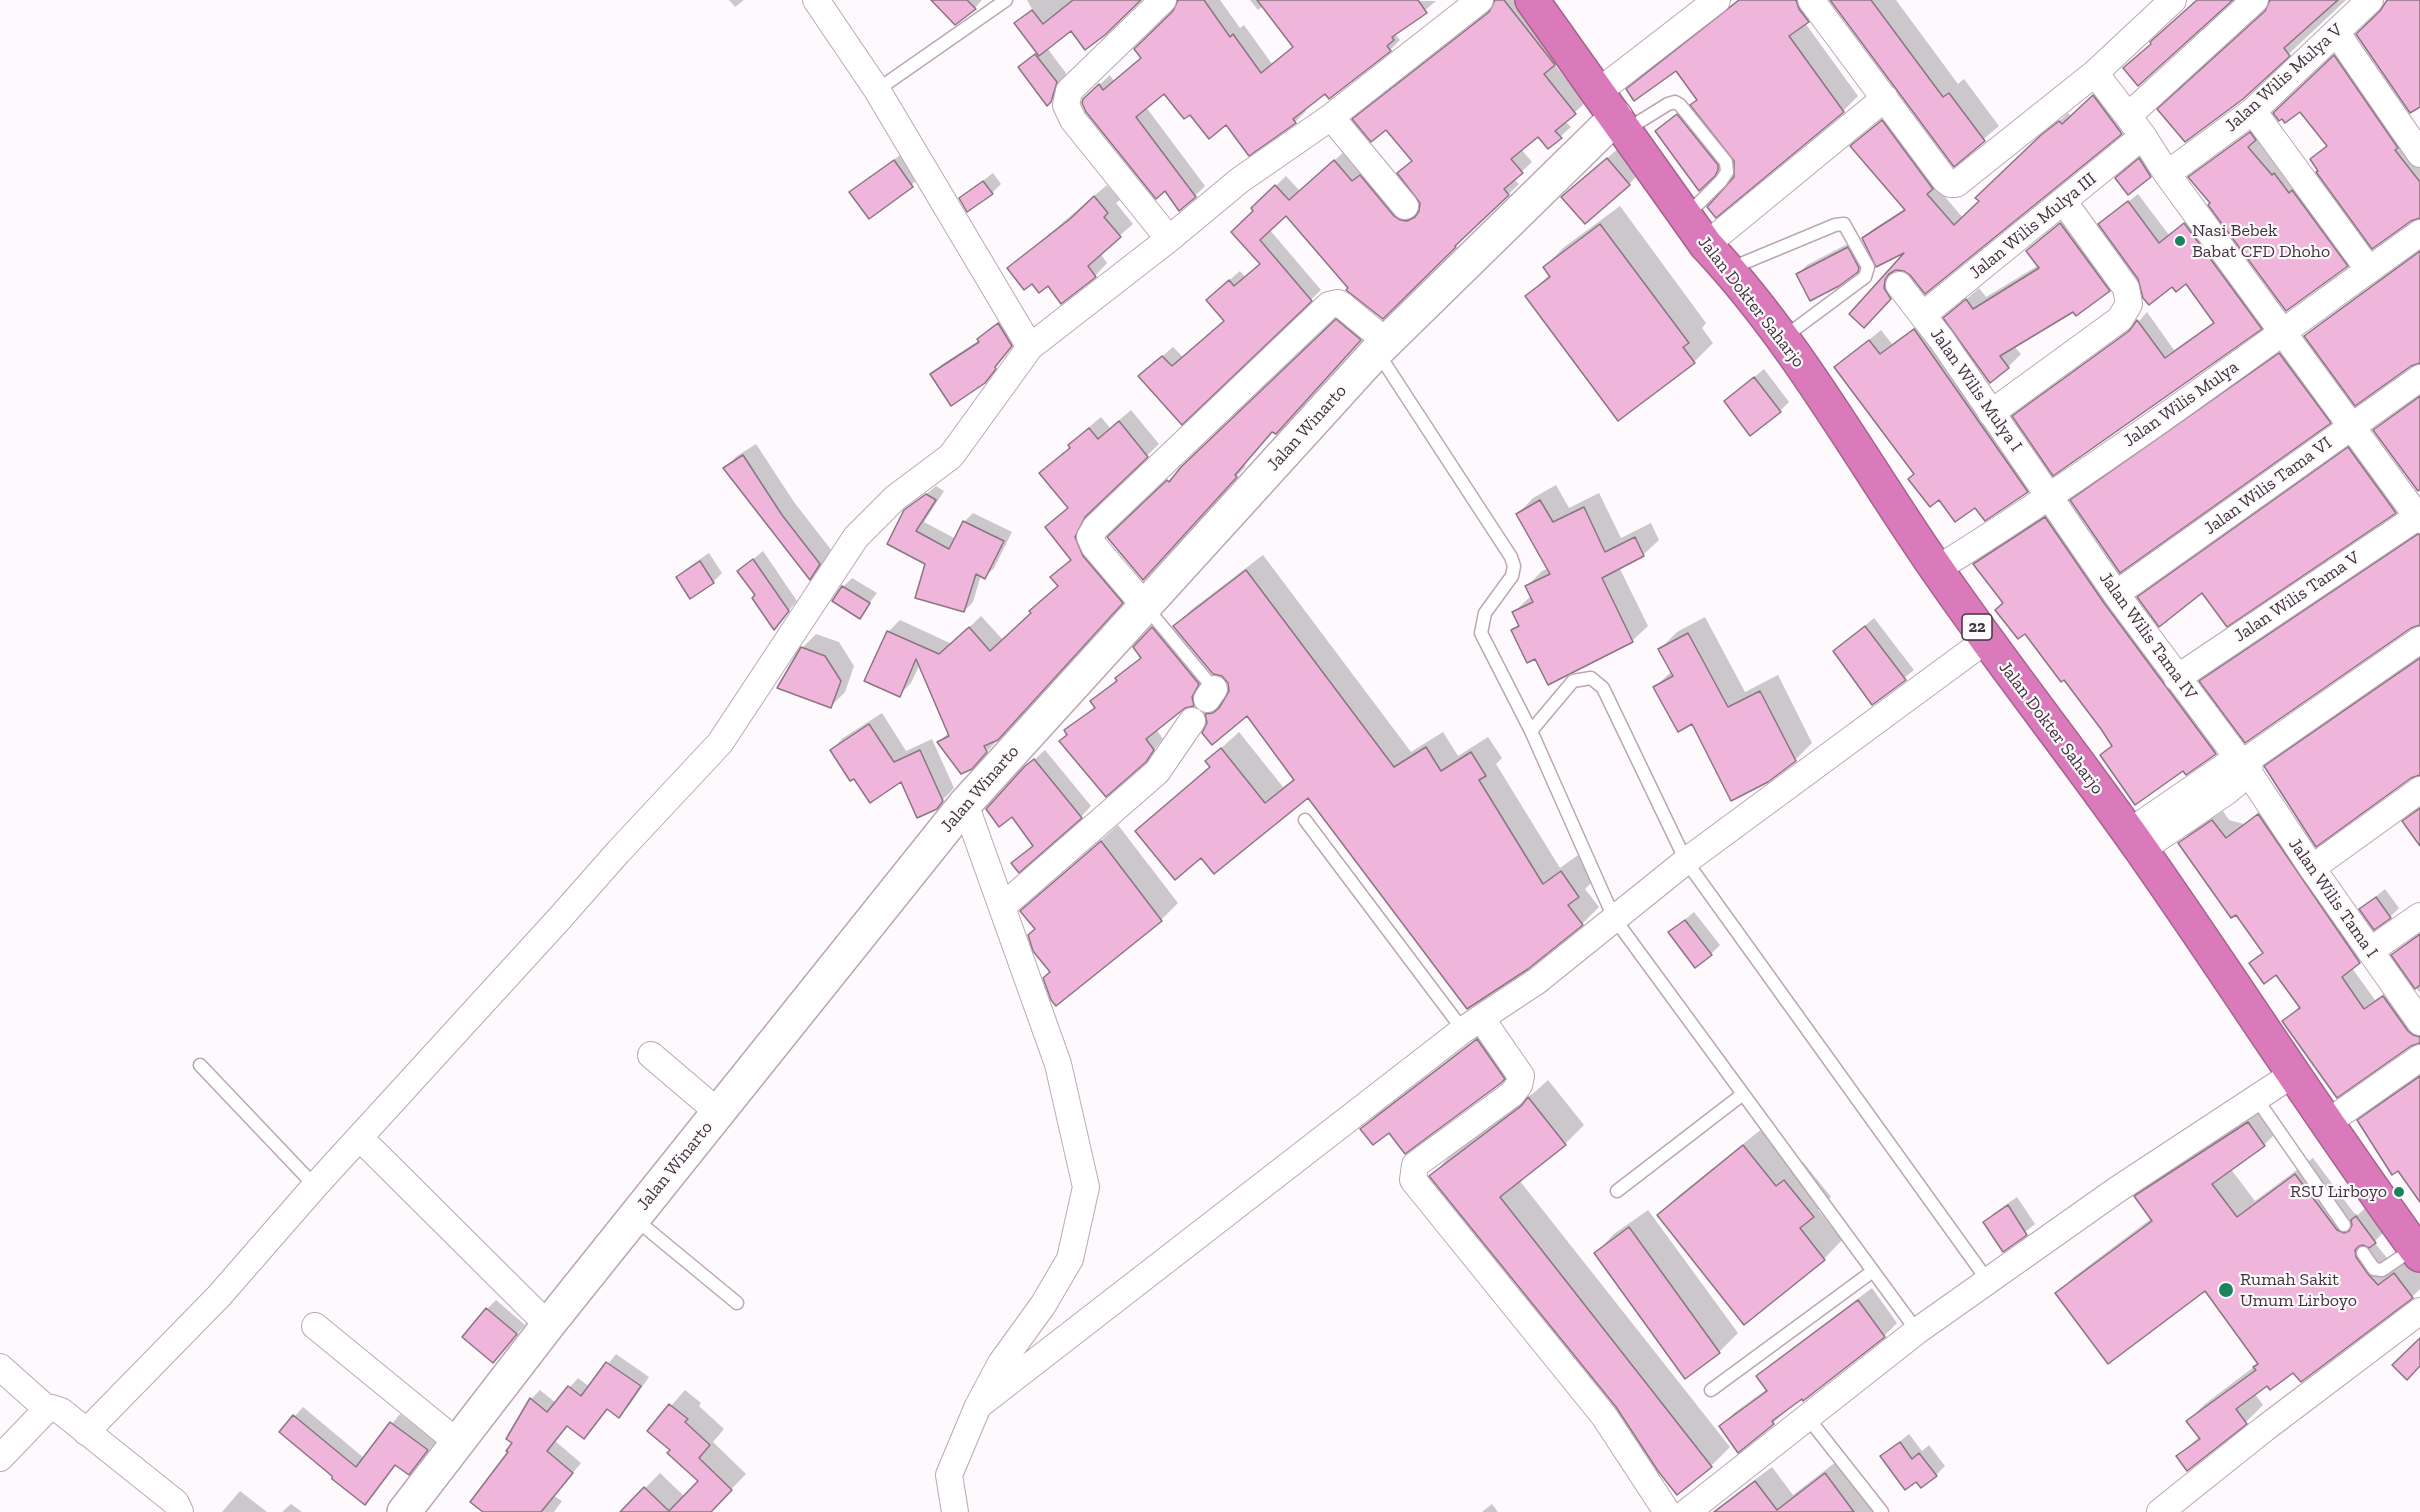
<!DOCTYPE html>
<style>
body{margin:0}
canvas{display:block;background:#fef9fc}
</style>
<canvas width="2420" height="1512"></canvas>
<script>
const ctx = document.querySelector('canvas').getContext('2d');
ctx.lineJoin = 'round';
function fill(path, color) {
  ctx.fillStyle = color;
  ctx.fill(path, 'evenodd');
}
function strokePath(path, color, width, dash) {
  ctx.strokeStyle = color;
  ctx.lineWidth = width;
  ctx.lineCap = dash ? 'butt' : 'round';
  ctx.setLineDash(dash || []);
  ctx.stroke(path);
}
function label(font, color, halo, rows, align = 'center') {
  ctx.font = font + ' "Zilla Slab",serif';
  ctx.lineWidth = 4.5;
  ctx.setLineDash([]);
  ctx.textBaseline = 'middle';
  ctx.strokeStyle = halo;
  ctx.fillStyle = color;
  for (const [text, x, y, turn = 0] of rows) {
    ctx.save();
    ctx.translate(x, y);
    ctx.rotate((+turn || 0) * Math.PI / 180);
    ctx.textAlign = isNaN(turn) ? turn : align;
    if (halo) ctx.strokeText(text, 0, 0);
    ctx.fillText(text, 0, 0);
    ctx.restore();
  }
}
const shadow = new Path2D(`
 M729,0H744L735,7Z
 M933,0H982L975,8Z
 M1027,0H1139L1071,29L1047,48L1066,73L1060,92L1050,101L1020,67L1037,52L1016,23L1032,9Z
 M1179,0H1220L1240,28L1244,25L1272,64L1294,46L1263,6L1258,10L1250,0L1436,1L1396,35L1400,40L1390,50L1325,92L1304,109L1306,111L1296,121L1249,154L1226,123L1190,113L1164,92L1146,107L1205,186L1195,196L1095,89L1110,75L1114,81L1142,57L1175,11Z
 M1496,0H1522L1564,54L1554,64L1585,103L1565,121L1571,127L1560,137L1538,135L1521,149L1532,162L1514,179L1519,184L1383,317L1350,288L1286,214L1269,229L1321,290L1182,423L1151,366L1173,347L1183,357L1226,320L1218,290L1240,271L1245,277L1261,263L1255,210L1263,198L1286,176L1300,191L1345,151L1411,211L1421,210L1413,160L1386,128L1365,109L1494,7Z
 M1738,0H1818L1822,6L1805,23L1858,96L1843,111L1716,216L1735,177L1736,161L1692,105L1698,99L1676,69L1628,90L1642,75Z
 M1832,0H1896L1958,84L1964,79L1999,126L1954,164Z
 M2271,0H2346L2242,98L2267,10Z
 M2343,48L2420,162V217L2320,171L2311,159L2328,145L2301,110L2275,113Z
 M2102,87L2130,124L2121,132L1925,292L1906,270L1897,269L1893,270L1892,277L1898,289L1873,318L1851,314L1910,248L1863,239L1872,230L1905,209L1861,138L1891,113L1935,185L1963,218L2052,127L2068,113L2071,116Z
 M1687,107L1723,165L1699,189L1657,131Z
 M2259,124L2264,130L2256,138L2356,257L2347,265L2212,203L2190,177Z
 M1622,145L1643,170L1629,184L1563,197Z
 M2149,151L2159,166L2150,176L2126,169Z
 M904,152L921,177L869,217L851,192Z
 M993,173L1001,184L992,193L961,198Z
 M1107,185L1120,200L1116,203L1133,224L1100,253L1107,263L1095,276L1061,302L1048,284L1032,282L1009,268Z
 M2138,194L2169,235L2194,215L2270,319L2261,328L2014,416L2023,407L2134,327L2147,312L2174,350L2215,321L2186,281L2172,285L2140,279L2100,224Z
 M1620,206L1706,323L1702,328L1713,343L1694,362L1618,419L1527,296L1550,274L1545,267L1563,248Z
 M2074,211L2121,277L2109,290L2014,346L2021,354L2008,367L1945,318L1979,288L1986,297L2039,265L2028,251Z
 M1857,239L1867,261L1857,271L1798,274L1807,265Z
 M2420,251V362L2306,336L2315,327Z
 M1346,311L1370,330L1285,423L1273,430L1243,464L1246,466L1153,569L1109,538Z
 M1008,315L1020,336L984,382L932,374L941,365L980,340L988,330Z
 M1926,319L2038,480L2027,491L1975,505L1939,498L1916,473L1836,367L1881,330L1892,344Z
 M2288,346L2338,414L2330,422L2072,501L2080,492Z
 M1764,369L1789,402L1780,411L1726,401Z
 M2420,395V492L2375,430Z
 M1131,410L1159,444L1096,505L1086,524L1133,590L983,756L939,742L949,732L920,664L911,683L899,695L888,632L900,620L952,644L981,616L1003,640L1059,585L1052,577L1072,559L1047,527L1069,507L1041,473L1071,446L1070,445L1082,433L1101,417L1110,428Z
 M2359,439L2405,502L2395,512L2227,625L2202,591L2139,598L2149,588Z
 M756,444L794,502L832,551L822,566L810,578L725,468L737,456Z
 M1556,485L1569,508L1599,493L1621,538L1651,523L1659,540L1643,555L1619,567L1648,626L1632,641L1536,657L1513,630L1519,624L1514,612L1531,596L1527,586L1542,571L1549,568L1518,514L1533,498Z
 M936,486L944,491L924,522L956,539L964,522L973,513L1012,532L994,568L985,577L981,575L973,602L964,611L927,564L906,511Z
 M2056,508L2226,742L2215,753L2186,773L2183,769L2102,755L2113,744L2102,728L1975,564L1985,554Z
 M2420,531V624L2201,681L2211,671Z
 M763,551L797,601L774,628L757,595L739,571Z
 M709,553L722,573L713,582L691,597L678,577L687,568Z
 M1263,555L1411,752L1443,732L1458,756L1488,737L1502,758L1496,764L1560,868L1578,855L1595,879L1585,889L1599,907L1582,924L1309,796L1201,856L1137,831L1210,766L1207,761L1239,732L1283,787L1295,778L1247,714L1208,723L1207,714L1223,697H1227L1230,691L1229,683L1175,626L1191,610Z
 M852,578L877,593L859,617L843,587Z
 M1705,617L1745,692L1778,675L1812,743L1795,760L1693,722L1655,687L1672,671L1660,649L1677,632Z
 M1163,618L1208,673L1203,695L1193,705L1184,706L1156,729L1163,739L1145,761L1068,734L1066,730L1096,706L1092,702L1142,657L1135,647Z
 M1874,618L1914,670L1873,703L1835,651Z
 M816,634L839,642L854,666L845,692L831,706L802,648Z
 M2420,657V774L2266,767L2276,756Z
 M882,713L906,751L932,739L954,788L936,807L902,780L854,777L831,750L843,738Z
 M1045,750L1091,806L1081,817L1013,863L1034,845L1026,767Z
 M2269,805L2369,952L2352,968L2375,1000L2394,987L2420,1023V1035L2407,1034L2420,1038V1042L2284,1021L2300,1006L2277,973L2251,963L2263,952L2236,913L2180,843L2190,833L2223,811L2229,820L2244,824Z
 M1118,825L1178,903L1161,920L1052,971L1036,929L1022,911Z
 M2385,889L2399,908L2390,917L2361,909Z
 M1694,912L1720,945L1711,954L1670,932Z
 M2420,933V993L2393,955Z
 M1492,1026L1515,1067L1500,1082L1389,1131L1362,1129L1376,1115Z
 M2420,1075V1193L2359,1120L2369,1110Z
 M1548,1080L1584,1125L1565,1144L1519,1180L1730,1447L1711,1466L1677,1493L1617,1406L1431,1176L1449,1157L1536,1091Z
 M2265,1106L2281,1128L2264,1145L2230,1168L2255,1201L2313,1158L2354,1213L2358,1215L2370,1203L2392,1224L2374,1242L2396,1269L2412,1257L2420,1268V1289L2412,1297L2255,1394L2263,1405L2246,1422L2187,1469L2178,1456L2200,1436L2188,1421L2205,1404L2259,1363L2205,1289L2057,1293L2075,1276L2152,1218L2136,1197L2153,1179Z
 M1763,1128L1795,1168L1803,1162L1831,1197L1818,1210L1842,1240L1824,1259L1659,1215L1677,1197Z
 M2017,1197L2035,1224L2003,1250L1985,1222L1994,1213Z
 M1648,1210L1738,1333L1719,1352L1596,1253L1614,1234Z
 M1872,1288L1897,1323L1884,1336L1804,1399L1802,1397L1773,1423L1721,1426L1734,1413L1767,1389L1758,1376L1771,1364Z
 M496,1300L525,1325L493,1361L487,1309Z
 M616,1354L649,1377L628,1407L619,1416L608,1408L584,1437L568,1425L555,1441L581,1463L554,1496L562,1501L554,1512H485L531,1399L540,1390L556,1403L578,1378L590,1387Z
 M685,1390L701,1403L699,1406L724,1429L713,1442L746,1474L709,1512H622L660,1473L685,1497L700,1481L672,1450L649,1431Z
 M303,1407L364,1458L400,1414L436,1441L409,1473L397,1464L365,1503L281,1432Z
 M1909,1434L1922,1451L1929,1445L1945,1466L1936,1475L1882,1456Z
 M1841,1458L1882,1512H1712L1772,1467L1793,1495Z
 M240,1491L267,1512H222Z
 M291,1504L302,1512H282Z
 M1492,1504L1498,1512H1482Z`);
const building = new Path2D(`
 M931,0H967L976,9L955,25Z
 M1073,0H1141L1105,35L1085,50L1071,31L1039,56L1014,23L1032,10L1043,24Z
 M1178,0H1204L1230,37L1233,34L1261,73L1293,47L1257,0H1418L1427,13L1392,37L1394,40L1387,46L1391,51L1329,99L1325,94L1293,119L1296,123L1249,156L1226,125L1209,139L1190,115L1184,119L1164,94L1136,117L1196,197L1179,211L1165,191L1156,199L1086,112L1082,103L1083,99L1099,84L1103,90L1141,58L1134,49L1173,11Z
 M1495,0H1504L1555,65L1544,74L1576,114L1555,131L1562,138L1548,149L1538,137L1511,159L1523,173L1504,189L1509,195L1455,246L1456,247L1383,319L1346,290L1348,288L1286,216L1260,240L1312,301L1182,425L1138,376L1162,356L1172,366L1224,321L1206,300L1229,280L1234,286L1260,264L1231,232L1253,211L1251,208L1275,185L1289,200L1334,160L1352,181L1360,175L1394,216L1400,220L1407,221L1415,217L1419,211L1420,203L1397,173L1412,161L1386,130L1371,142L1352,119L1489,12Z
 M1739,0H1796L1799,9L1809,22L1789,36L1844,112L1716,218L1707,207L1734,177V161L1690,105L1697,100L1676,71L1634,101L1626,89Z
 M1830,0H1871L1943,97L1949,93L1985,141L1954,167Z
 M2197,0H2233L2138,86L2123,68L2151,44L2150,42Z
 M2270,0H2338L2284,48L2290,56L2243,99L2185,142L2157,109L2265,11Z
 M2387,0H2420V107L2410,113L2356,34L2380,11Z
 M1035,54L1057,82L1051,102L1047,106L1018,67Z
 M2334,55L2398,148L2395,150L2420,182V218L2411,221L2372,249L2316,172L2318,171L2310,159L2327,146L2300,112L2285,123L2282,119L2279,121L2273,113Z
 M2093,95L2122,134L1925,294L1910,275L1904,271L1896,270L1889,274L1885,280L1884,288L1891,299L1864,328L1849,314L1904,253L1876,267L1862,238L1905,210L1850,146L1882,120L1933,189L1927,194L1954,225L1979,201L1975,198L2041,135L2059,121L2062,124Z
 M1677,114L1718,165V170L1715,176L1699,191L1655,131Z
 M2250,132L2256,140L2248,147L2272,175L2274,173L2289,193L2292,190L2348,266L2286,311L2208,205L2210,203L2188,177Z
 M1607,158L1630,185L1585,224L1561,197Z
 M2139,158L2151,177L2128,195L2115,178Z
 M894,160L913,187L869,219L849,192Z
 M983,181L993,194L967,212L959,198Z
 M1094,196L1108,213L1104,217L1121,237L1088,266L1096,277L1061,304L1048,286L1039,293L1032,284L1024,290L1007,268L1070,219Z
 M2128,201L2159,243L2184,223L2262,329L2053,476L2012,416L2129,331L2137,320L2165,358L2214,323L2186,284L2176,292L2172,287L2149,305L2143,298L2138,279L2098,224Z
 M2060,223L2110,291L2076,316L2073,312L2000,356L2009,368L1990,383L1943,318L1966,299L1973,309L2039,268L2026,251Z
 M1600,224L1689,343L1683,347L1695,363L1618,421L1525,296L1550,277L1543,267Z
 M1848,247L1859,268L1858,272L1839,286L1810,301L1796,274Z
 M2420,251V363L2411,366L2355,406L2304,336Z
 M1336,319L1361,340L1276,434L1272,432L1235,475L1237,477L1143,580L1107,537L1167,480L1169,482L1181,467Z
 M998,323L1012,346L995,367L996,369L985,383L951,406L930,374L979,342L977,339Z
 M1914,329L2028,492L1985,521L1975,508L1955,522L1939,500L1930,507L1908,479L1914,474L1834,367L1869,340L1880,354Z
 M2279,353L2331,423L2120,573L2070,500Z
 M1754,377L1781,412L1750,436L1724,401Z
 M2420,396V489L2418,491L2373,430Z
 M1119,421L1148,457L1085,517L1075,537L1083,556L1123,603L998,740L984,746L987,752L972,769L961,774L937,742L949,736L916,659L900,697L864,681L887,631L939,654L969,627L990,651L1031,613L1029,611L1058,586L1050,577L1071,560L1045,527L1068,508L1039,473L1070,448L1068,445L1089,428L1098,439Z
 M2348,447L2396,513L2227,627L2202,593L2159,627L2137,597Z
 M743,455L782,515L820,564L810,580L723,468Z
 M926,494L936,500L916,531L949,549L963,521L1004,541L985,579L976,574L964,612L915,598L925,564L887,544L904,510Z
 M1540,500L1553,522L1584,507L1605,552L1635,537L1644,556L1602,578L1633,642L1548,685L1535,659L1527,663L1511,630L1519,626L1512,612L1533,602L1525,586L1550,574L1516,514Z
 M2045,517L2104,603L2216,754L2186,775L2183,771L2135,805L2100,755L2112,746L2101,729L2064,680L2061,682L2025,634L2018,639L1995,610L2003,603L1973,564Z
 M2418,534L2420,535V625L2411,628L2245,743L2199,681Z
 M753,559L789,611L774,630L752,598L755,595L737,571Z
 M700,561L714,583L690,599L676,577Z
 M1246,570L1394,767L1426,747L1441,771L1471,752L1486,776L1479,780L1543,884L1561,871L1579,897L1568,905L1583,925L1528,969L1467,1009L1308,798L1214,874L1201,858L1175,880L1135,831L1210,767L1205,761L1221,748L1265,803L1294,780L1247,716L1212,745L1202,733L1207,723L1205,714L1213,713L1219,708L1229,691L1228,683L1222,676L1213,674L1173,626Z
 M842,586L870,603L860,619L832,601Z
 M1865,626L1906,680L1872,705L1833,651Z
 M1152,627L1199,684L1192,697L1194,706L1185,708L1146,739L1154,750L1146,762L1106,797L1059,741L1067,735L1064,730L1095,708L1090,701L1117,681L1115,678L1141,658L1133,647Z
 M1688,633L1728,707L1760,691L1796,761L1768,782L1731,801L1692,724L1678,732L1653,687L1673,676L1658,649Z
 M801,647L825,656L841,681L831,708L777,688Z
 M2420,658V775L2411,778L2316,847L2264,766Z
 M869,724L894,762L920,750L943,801L937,809L917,818L901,782L870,803L854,779L850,781L830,750Z
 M1034,759L1082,818L1019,873L1011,863L1033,846L1012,817L999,827L986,809L1025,766Z
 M2420,808V846L2402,821Z
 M2258,814L2360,963L2342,977L2364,1009L2383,996L2408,1031L2413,1035L2420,1037V1043L2411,1046L2337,1098L2282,1021L2300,1008L2276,975L2264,984L2249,963L2263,953L2236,915L2231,918L2178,843L2212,820L2226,838Z
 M1101,841L1162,921L1056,1006L1051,1000L1043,978L1050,972L1033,951L1028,935L1035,929L1020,911Z
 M2376,897L2391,918L2374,930L2359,909Z
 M1685,920L1712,955L1695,968L1668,932Z
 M2420,934V985L2415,989L2391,955Z
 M1477,1039L1505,1079L1501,1083L1405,1154L1389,1133L1373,1145L1360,1129Z
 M2420,1076V1202L2398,1171L2392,1175L2357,1120Z
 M1528,1097L1566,1145L1500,1197L1712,1467L1677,1495L1658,1471L1616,1407L1429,1176L1521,1106Z
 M2248,1122L2265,1146L2212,1184L2237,1217L2295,1174L2337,1230L2344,1233L2349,1231L2352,1225L2351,1220L2356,1216L2376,1243L2369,1248L2363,1245L2359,1246L2355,1250L2356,1257L2368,1274L2378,1285L2394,1273L2413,1298L2301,1382L2293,1373L2270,1390L2267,1386L2236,1409L2247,1424L2187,1471L2176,1456L2200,1439L2186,1421L2256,1370L2253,1367L2258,1364L2205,1291L2108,1364L2055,1293L2152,1221L2134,1196Z
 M1743,1145L1776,1186L1784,1180L1814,1217L1800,1228L1825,1260L1744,1325L1657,1215Z
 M2008,1205L2027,1235L2003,1252L1983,1222Z
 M1629,1227L1720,1353L1685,1379L1594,1253Z
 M1858,1300L1885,1337L1803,1401L1802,1399L1772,1421L1774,1424L1738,1453L1719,1426L1767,1391L1756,1376Z
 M486,1308L517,1334L493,1363L462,1337Z
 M2420,1338V1366L2407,1380L2392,1365Z
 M606,1362L641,1386L619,1418L607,1409L584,1439L567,1426L547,1451L573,1473L541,1512H483L470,1502L508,1452L506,1451L512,1443L506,1439L530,1398L547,1412L568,1386L581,1396Z
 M669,1404L688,1419L685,1422L710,1445L699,1458L732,1490L711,1512H620L644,1487L669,1511L698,1481L667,1453L670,1450L647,1431Z
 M293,1415L356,1467L390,1422L428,1450L409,1475L395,1465L365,1505L332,1479V1476L279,1432Z
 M1900,1442L1912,1459L1919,1453L1937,1476L1921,1488L1916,1482L1905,1490L1880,1456Z
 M1825,1473L1854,1512H1714L1755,1481L1777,1510Z`);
const lane = new Path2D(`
 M877,90L1006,0
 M1626,130L1668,104L1675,102L1680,105L1726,162L1727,172L1721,181L1687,215
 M1729,269L1835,225L1844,224L1868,267L1865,277L1783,338
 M1378,353L1511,557L1514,566L1512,576L1485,613L1481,633L1531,731L1614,918L1917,1331
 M1146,607L1214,689
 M1531,731L1573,681L1591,678L1603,688L1686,861L1988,1281
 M1305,820L1463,1030
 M200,1065L315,1186
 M2256,1098L2344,1225
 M1617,1191L1743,1094
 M634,1218L737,1303
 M2363,1253L2374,1269L2382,1270L2413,1249
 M1711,1390L1873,1271
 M1808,1418L1882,1512`);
const street = new Path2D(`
 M816,0L877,90L1030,347
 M1163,0L1069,91L1066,105L1073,120L1169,239
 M1811,0L1945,180L1950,184H1956L2095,73L2173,0
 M2336,32L2420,154
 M2095,73L2143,136L2167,174L2420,520
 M1598,92L1717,0
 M2253,111L2369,270
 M2128,116L2255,0
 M1331,117L1405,206
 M2167,174L2253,111L2370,0
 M1706,245L1885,98
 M1899,285L1941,339L2116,594L2249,773L2312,868L2420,1022
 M1923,315L2143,136
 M1991,413L2120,319L2129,304L2126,288L2064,202
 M1937,569C2103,466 2261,347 2420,233
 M2116,594L2420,378
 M1145,606L1094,546L1090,537L1095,528L1329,305L1338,303L1343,306L1387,342
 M2177,678L2420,515
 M1207,699L1214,689
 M2128,833L2237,758H2250L2420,640
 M2141,850L2226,792L2249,773L2250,758
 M2312,868L2420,790
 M1002,907L1157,772L1192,721
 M2370,951L2420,916
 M1481,1018L1521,1076L1519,1085L1512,1094L1415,1165L1413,1180L1604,1416L1667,1512
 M651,1055L718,1112
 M2327,1123L2420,1058
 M360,1138L548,1325
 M315,1326L457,1442
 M0,1367L47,1409L52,1408L61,1411L176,1503L180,1512
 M978,1406L1463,1030L1537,981L1686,861L1986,640
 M86,1432L219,1296L315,1186L559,919L619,851L720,743L856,537L895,498L951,456L1030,347L1169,239L1240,180L1331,117L1480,0
 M0,1458L47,1409
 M955,1512L949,1475L978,1406L1001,1363L1043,1305L1070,1259L1086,1187L1058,1064L965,804
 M1687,1512L1917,1331L2118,1189L2293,1074
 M2160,1512L2264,1429L2420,1311`);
const secondary = new Path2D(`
 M404,1512L548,1325L965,804L1377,351L1616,117`);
const highway = new Path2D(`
 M1532,0L1706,245C1799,344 1863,464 1940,574C2005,668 2076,757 2142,851C2236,985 2323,1123 2420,1255`);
const markers = [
 [2180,241,6,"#1b835f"],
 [2399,1192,6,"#1b835f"],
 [2226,1290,8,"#1b835f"]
];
const shields = [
 [1977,627,30]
];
const shieldNames = [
 ["22",1977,627]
];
const streetNames = [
 ["Jalan Wilis Mulya V",2284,78,-42],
 ["Jalan Wilis Mulya III",2033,226,-39],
 ["Jalan Dokter Saharjo",1751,302,52],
 ["Jalan Wilis Mulya I",1976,390,55],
 ["Jalan Wilis Mulya",2181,404,-35],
 ["Jalan Winarto",1307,428,-48],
 ["Jalan Wilis Tama VI",2268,486,-36],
 ["Jalan Wilis Tama V",2297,597,-34],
 ["Jalan Wilis Tama IV",2148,636,54],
 ["Jalan Dokter Saharjo",2051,728,53],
 ["Jalan Winarto",980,789,-49],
 ["Jalan Wilis Tama I",2333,898,55],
 ["Jalan Winarto",675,1166,-51]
];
const poiNames = [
 ["Nasi Bebek",2192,231],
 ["Babat CFD Dhoho",2192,252],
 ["RSU Lirboyo",2387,1192,"right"],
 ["Rumah Sakit",2240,1280],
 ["Umum Lirboyo",2240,1301]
];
fill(shadow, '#0003');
fill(building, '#f0b5da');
strokePath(building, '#8a7582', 1.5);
strokePath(lane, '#bca6b3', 15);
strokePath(street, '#bca6b3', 28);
strokePath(secondary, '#bca6b3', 36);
strokePath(highway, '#a4628e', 36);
strokePath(lane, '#fff', 12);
strokePath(street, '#fff', 26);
strokePath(secondary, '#fff', 33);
strokePath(highway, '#db7abb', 33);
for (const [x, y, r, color] of markers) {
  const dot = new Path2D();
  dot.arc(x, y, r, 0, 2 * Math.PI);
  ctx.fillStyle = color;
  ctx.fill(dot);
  strokePath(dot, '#fef9fc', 2);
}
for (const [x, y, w] of shields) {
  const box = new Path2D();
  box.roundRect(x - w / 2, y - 13, w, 26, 4.5);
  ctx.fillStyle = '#fef9fc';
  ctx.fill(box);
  strokePath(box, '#3e353b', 1.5);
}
label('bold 16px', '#3e353b', null, shieldNames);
label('18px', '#3e353b', '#fef9fc', streetNames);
label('18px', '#3e353b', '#fef9fc', poiNames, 'left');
</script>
